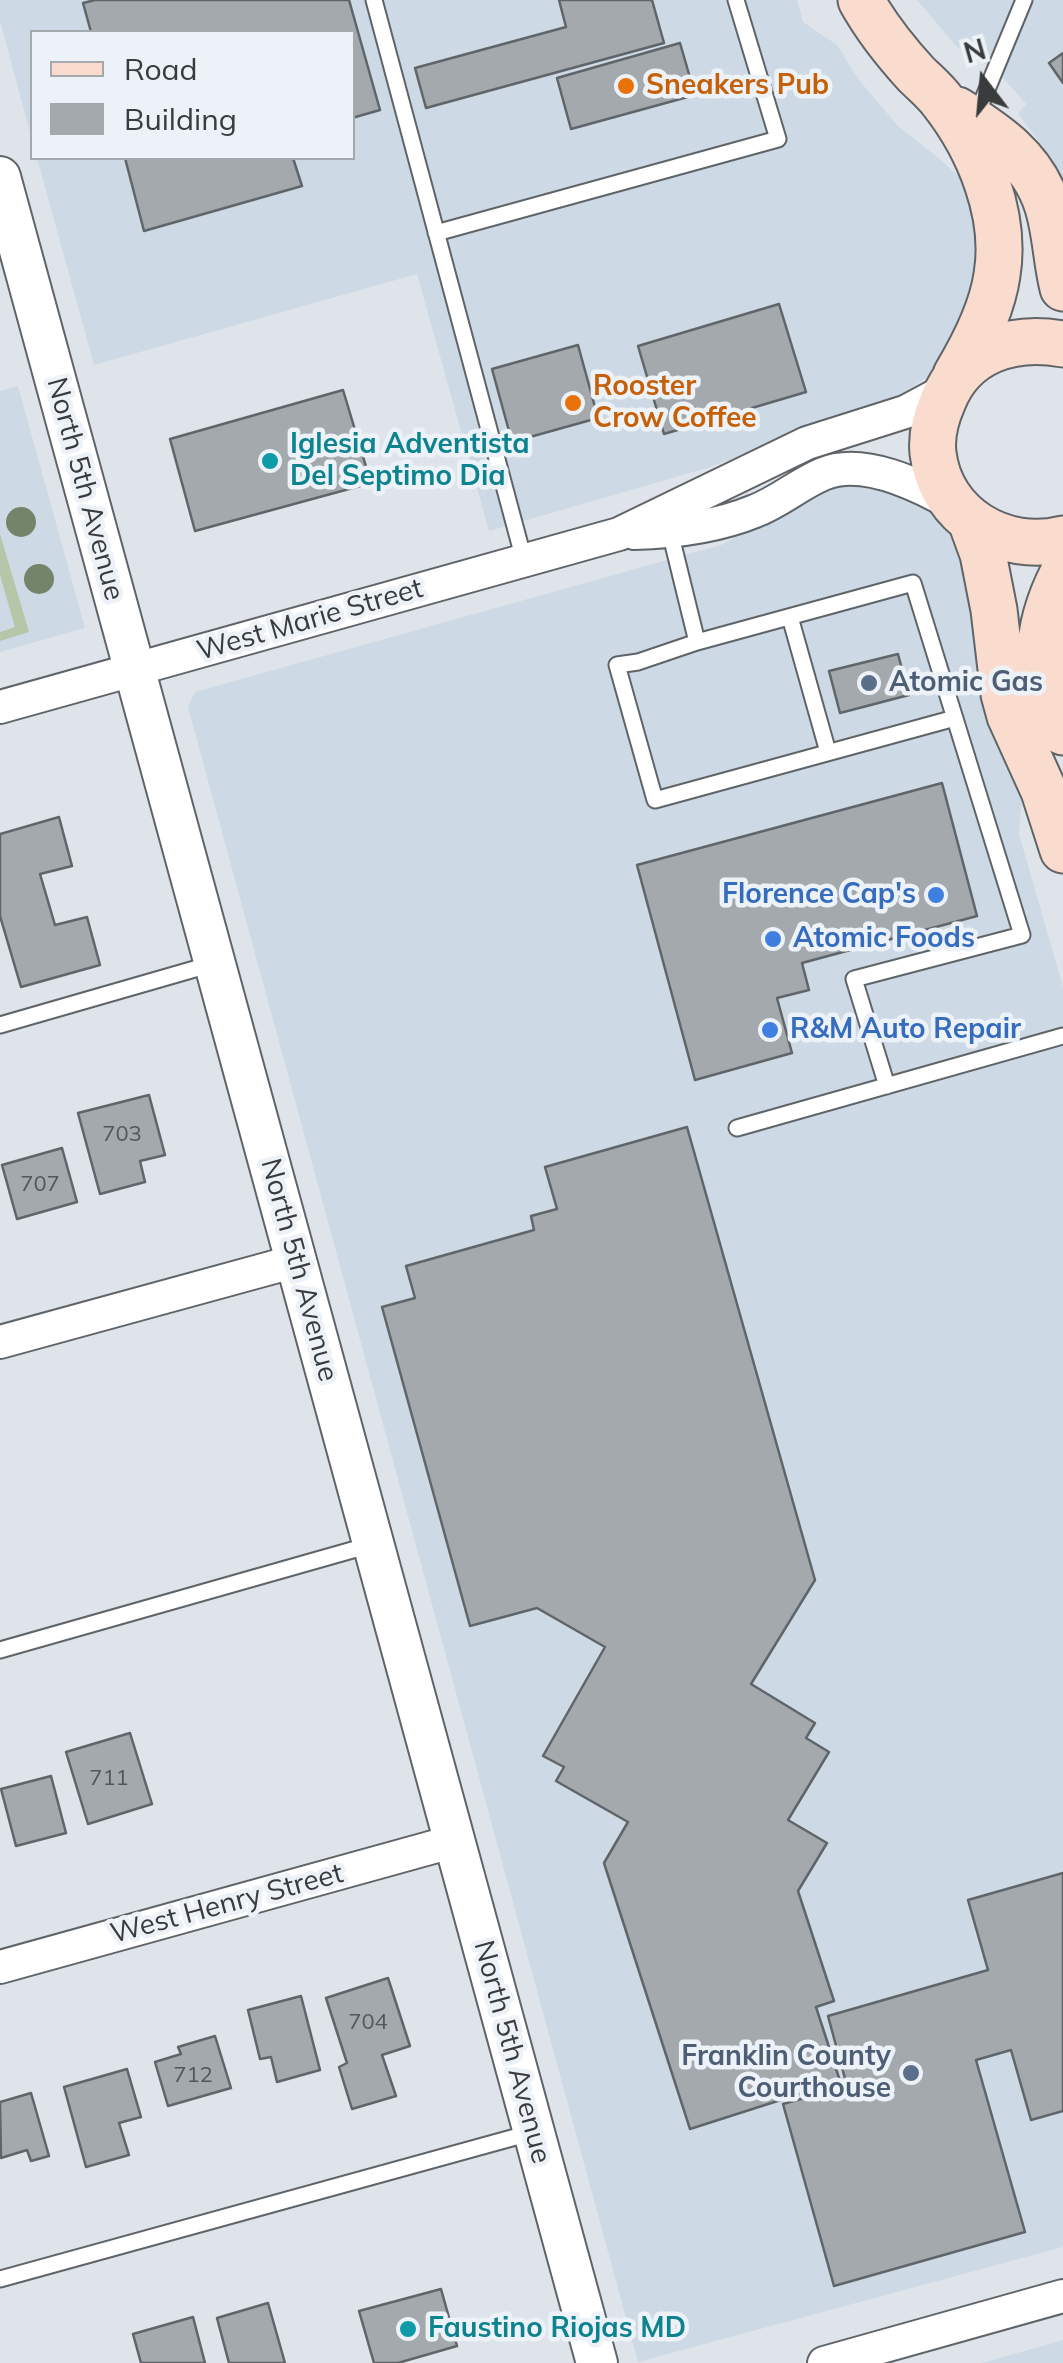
<!DOCTYPE html>
<style>
body{margin:0}
#map{position:relative;width:1063px;height:2363px;overflow:hidden;background:#dfe4ea;font-family:Mulish,sans-serif}
canvas{display:block}
.legend{position:absolute;left:30px;top:30px;width:325px;height:130px;box-sizing:border-box;background:#ecf2f7;border:2px solid #a4a9ad;margin:0;padding:12px 18px;list-style:none;font-size:30px;color:#393b3d}
.legend li{display:flex;align-items:center;gap:20px;height:50px}
.legend b{width:50px;border:2px solid #a4a9ad}
.north{position:absolute;left:933px;top:30px;width:100px;height:100px;-webkit-text-stroke:8px #ecf2f7;paint-order:stroke;rotate:344deg;font-size:28px;font-weight:700;line-height:40px;text-align:center;color:#393b3d}
.north::after{content:'';display:block;margin:auto;width:35px;height:45px;background:#393b3d;clip-path:polygon(50% 0,100% 100%,50% 72%,0 100%)}
</style>
<div id="map">
<canvas width="1063" height="2363"></canvas>
<ul class="legend">
<li><b style="height:12px;background:#fadcce"></b>Road</li>
<li><b style="height:28px;background:#a3a9ad"></b>Building</li>
</ul>
<div class="north">N</div>
</div>
<script>
const ctx = document.querySelector('canvas').getContext('2d');
ctx.lineJoin = 'round';
function fill(path, color) {
  ctx.fillStyle = color;
  ctx.fill(path, 'evenodd');
}
function strokePath(path, color, width, dash) {
  ctx.strokeStyle = color;
  ctx.lineWidth = width;
  ctx.lineCap = dash ? 'butt' : 'round';
  ctx.setLineDash(dash || []);
  ctx.stroke(path);
}
function label(font, color, halo, rows, align = 'center') {
  ctx.font = font + ' Mulish,sans-serif';
  ctx.lineWidth = 9;
  ctx.setLineDash([]);
  ctx.textBaseline = 'middle';
  ctx.strokeStyle = halo;
  ctx.fillStyle = color;
  for (const [text, x, y, turn = 0] of rows) {
    ctx.save();
    ctx.translate(x, y);
    ctx.rotate((+turn || 0) * Math.PI / 180);
    ctx.textAlign = isNaN(turn) ? turn : align;
    if (halo) ctx.strokeText(text, 0, 0);
    ctx.fillText(text, 0, 0);
    ctx.restore();
  }
}
const built = new Path2D(`
 M0,0H797L803,22L837,45L859,80L898,126L942,161L969,186L983,221L974,310L931,375L893,399L707,468L489,531L417,274L94,365L37,158H352V32H32V140L0,21Z
 M917,0H1063V195L1042,145L1018,114L1026,104L999,73L956,46Z
 M18,386L85,628L0,652V391Z
 M840,482L880,486L931,509L946,523L967,563L1022,795L1019,834L1063,987V2247L638,2362L188,707L195,692L721,545Z
 M1063,2340V2363H982Z`);
const green = new Path2D(`
 M0,534L29,632L0,641V632L15,627L0,575Z`);
const building = new Path2D(`
 M95,0H349L380,110L352,118V32H91L83,3Z
 M559,0H652L664,43L426,108L415,68L566,27Z
 M680,43L695,95L571,129L557,78Z
 M1063,53V83L1049,63Z
 M125,158H293L302,186L144,231Z
 M779,304L806,392L664,434L638,346Z
 M578,345L598,418L512,442L492,369Z
 M343,390L371,483L195,531L170,439Z
 M898,654L909,695L840,713L829,671Z
 M942,783L977,916L802,963L809,990L777,998L792,1053L695,1080L637,865Z
 M59,817L72,866L40,874L55,925L87,917L100,965L21,987L0,916V834Z
 M149,1095L165,1155L140,1161L145,1182L100,1194L78,1113Z
 M687,1127L815,1580L751,1684L815,1723L806,1738L829,1752L788,1820L827,1843L798,1891L834,2001L816,2007L840,2081L690,2129L604,1863L628,1822L556,1781L564,1767L543,1756L605,1647L537,1608L470,1626L382,1307L415,1298L406,1266L534,1230L531,1216L557,1209L545,1167Z
 M62,1148L77,1202L17,1219L2,1165Z
 M130,1733L152,1804L88,1824L66,1752Z
 M51,1776L66,1833L16,1846L1,1789Z
 M1063,1873V2111L1031,2120L1011,2050L976,2060L1025,2232L834,2286L783,2104L847,2086L828,2016L988,1970L968,1900Z
 M388,1978L410,2046L382,2055L396,2096L352,2109L339,2067L347,2063L326,1998Z
 M301,1996L320,2070L277,2082L271,2057L260,2059L248,2010Z
 M215,2036L231,2088L168,2106L155,2062L181,2054L178,2047Z
 M127,2069L141,2117L119,2123L129,2155L86,2167L64,2087Z
 M31,2093L49,2156L31,2161L27,2150L1,2158L0,2102Z
 M441,2289L457,2346L398,2363H374L359,2311Z
 M268,2303L285,2363H229L217,2318Z
 M193,2317L205,2363H141L133,2334Z`);
const service = new Path2D(`
 M374,0L524,560
 M976,116L1024,0
 M436,233L778,139L736,0
 M670,532L697,642
 M790,617L828,752
 M0,1025L212,964
 M887,1086L854,979L1022,935L913,583L697,642L638,662L617,665L655,800L955,718
 M737,1128L1063,1036
 M0,1650L370,1545
 M0,2279L530,2133`);
const minor = new Path2D(`
 M634,533C675,532 716,527 755,511C779,502 799,484 823,474C863,457 919,485 954,505
 M0,707L619,534L807,443L905,412L948,389
 M0,1342L296,1261
 M0,1967L455,1841
 M824,2363L1063,2296`);
const tertiary = new Path2D(`
 M0,177L597,2363`);
const secondary = new Path2D(`
 M861,0C876,27 895,51 916,74C925,83 936,92 943,102C979,148 1007,215 997,275C992,310 974,345 956,375
 M957,110C995,134 1032,158 1047,204C1056,231 1056,261 1063,288
 M1063,344C1013,335 963,350 943,401C936,417 931,435 933,453C940,517 1004,554 1063,539
 M971,521L983,554L994,610L1004,694L1010,716L1044,791L1063,850
 M1063,573C1035,628 1031,678 1063,732`);
const trees = [
 [21,522],
 [39,579]
];
const markers = [
 [626,86,10,"#e8710a"],
 [573,403,10,"#e8710a"],
 [270,461,10,"#0f9aa8"],
 [869,683,10,"#5c6f8a"],
 [936,895,10,"#3f7fe0"],
 [773,939,10,"#3f7fe0"],
 [770,1030,10,"#3f7fe0"],
 [911,2073,10,"#5c6f8a"],
 [408,2329,10,"#0f9aa8"]
];
const numberNames = [
 ["703",122,1134],
 ["707",40,1184],
 ["711",109,1778],
 ["704",368,2022],
 ["712",193,2075]
];
const foodNames = [
 ["Sneakers Pub",646,86],
 ["Rooster",593,387],
 ["Crow Coffee",593,419]
];
const cultureNames = [
 ["Iglesia Adventista",290,445],
 ["Del Septimo Dia",290,477],
 ["Faustino Riojas MD",428,2329]
];
const streetNames = [
 ["North 5th Avenue",85,489,75],
 ["West Marie Street",310,620,-16],
 ["North 5th Avenue",299,1270,75],
 ["West Henry Street",227,1904,-15],
 ["North 5th Avenue",512,2052,75]
];
const serviceNames = [
 ["Atomic Gas",889,683],
 ["Franklin County",891,2057,"right"],
 ["Courthouse",891,2089,"right"]
];
const shopNames = [
 ["Florence Cap's",916,895,"right"],
 ["Atomic Foods",793,939],
 ["R&M Auto Repair",790,1030]
];
fill(built, '#cdd9e4');
fill(green, '#b5c6a9');
fill(building, '#a3a9ad');
strokePath(building, '#606569', 2.5);
strokePath(service, '#5f6468', 19);
strokePath(minor, '#5f6468', 36);
strokePath(tertiary, '#5f6468', 44);
strokePath(secondary, '#5f6468', 49);
strokePath(service, '#fff', 15);
strokePath(minor, '#fff', 32);
strokePath(tertiary, '#fff', 40);
strokePath(secondary, '#fadcce', 45);
ctx.fillStyle = '#74846a';
for (const [x, y] of trees) {
  ctx.beginPath();
  ctx.arc(x, y, 15, 0, 2 * Math.PI);
  ctx.fill();
}
for (const [x, y, r, color] of markers) {
  const dot = new Path2D();
  dot.arc(x, y, r, 0, 2 * Math.PI);
  ctx.fillStyle = color;
  ctx.fill(dot);
  strokePath(dot, '#ecf2f7', 4);
}
label('22px', '#545659', null, numberNames);
label('bold 28px', '#c56008', '#ecf2f7', foodNames, 'left');
label('bold 28px', '#0d838f', '#ecf2f7', cultureNames, 'left');
label('28px', '#393b3d', '#ecf2f7', streetNames);
label('bold 28px', '#4e5e75', '#ecf2f7', serviceNames, 'left');
label('bold 28px', '#366cbe', '#ecf2f7', shopNames, 'left');
</script>
